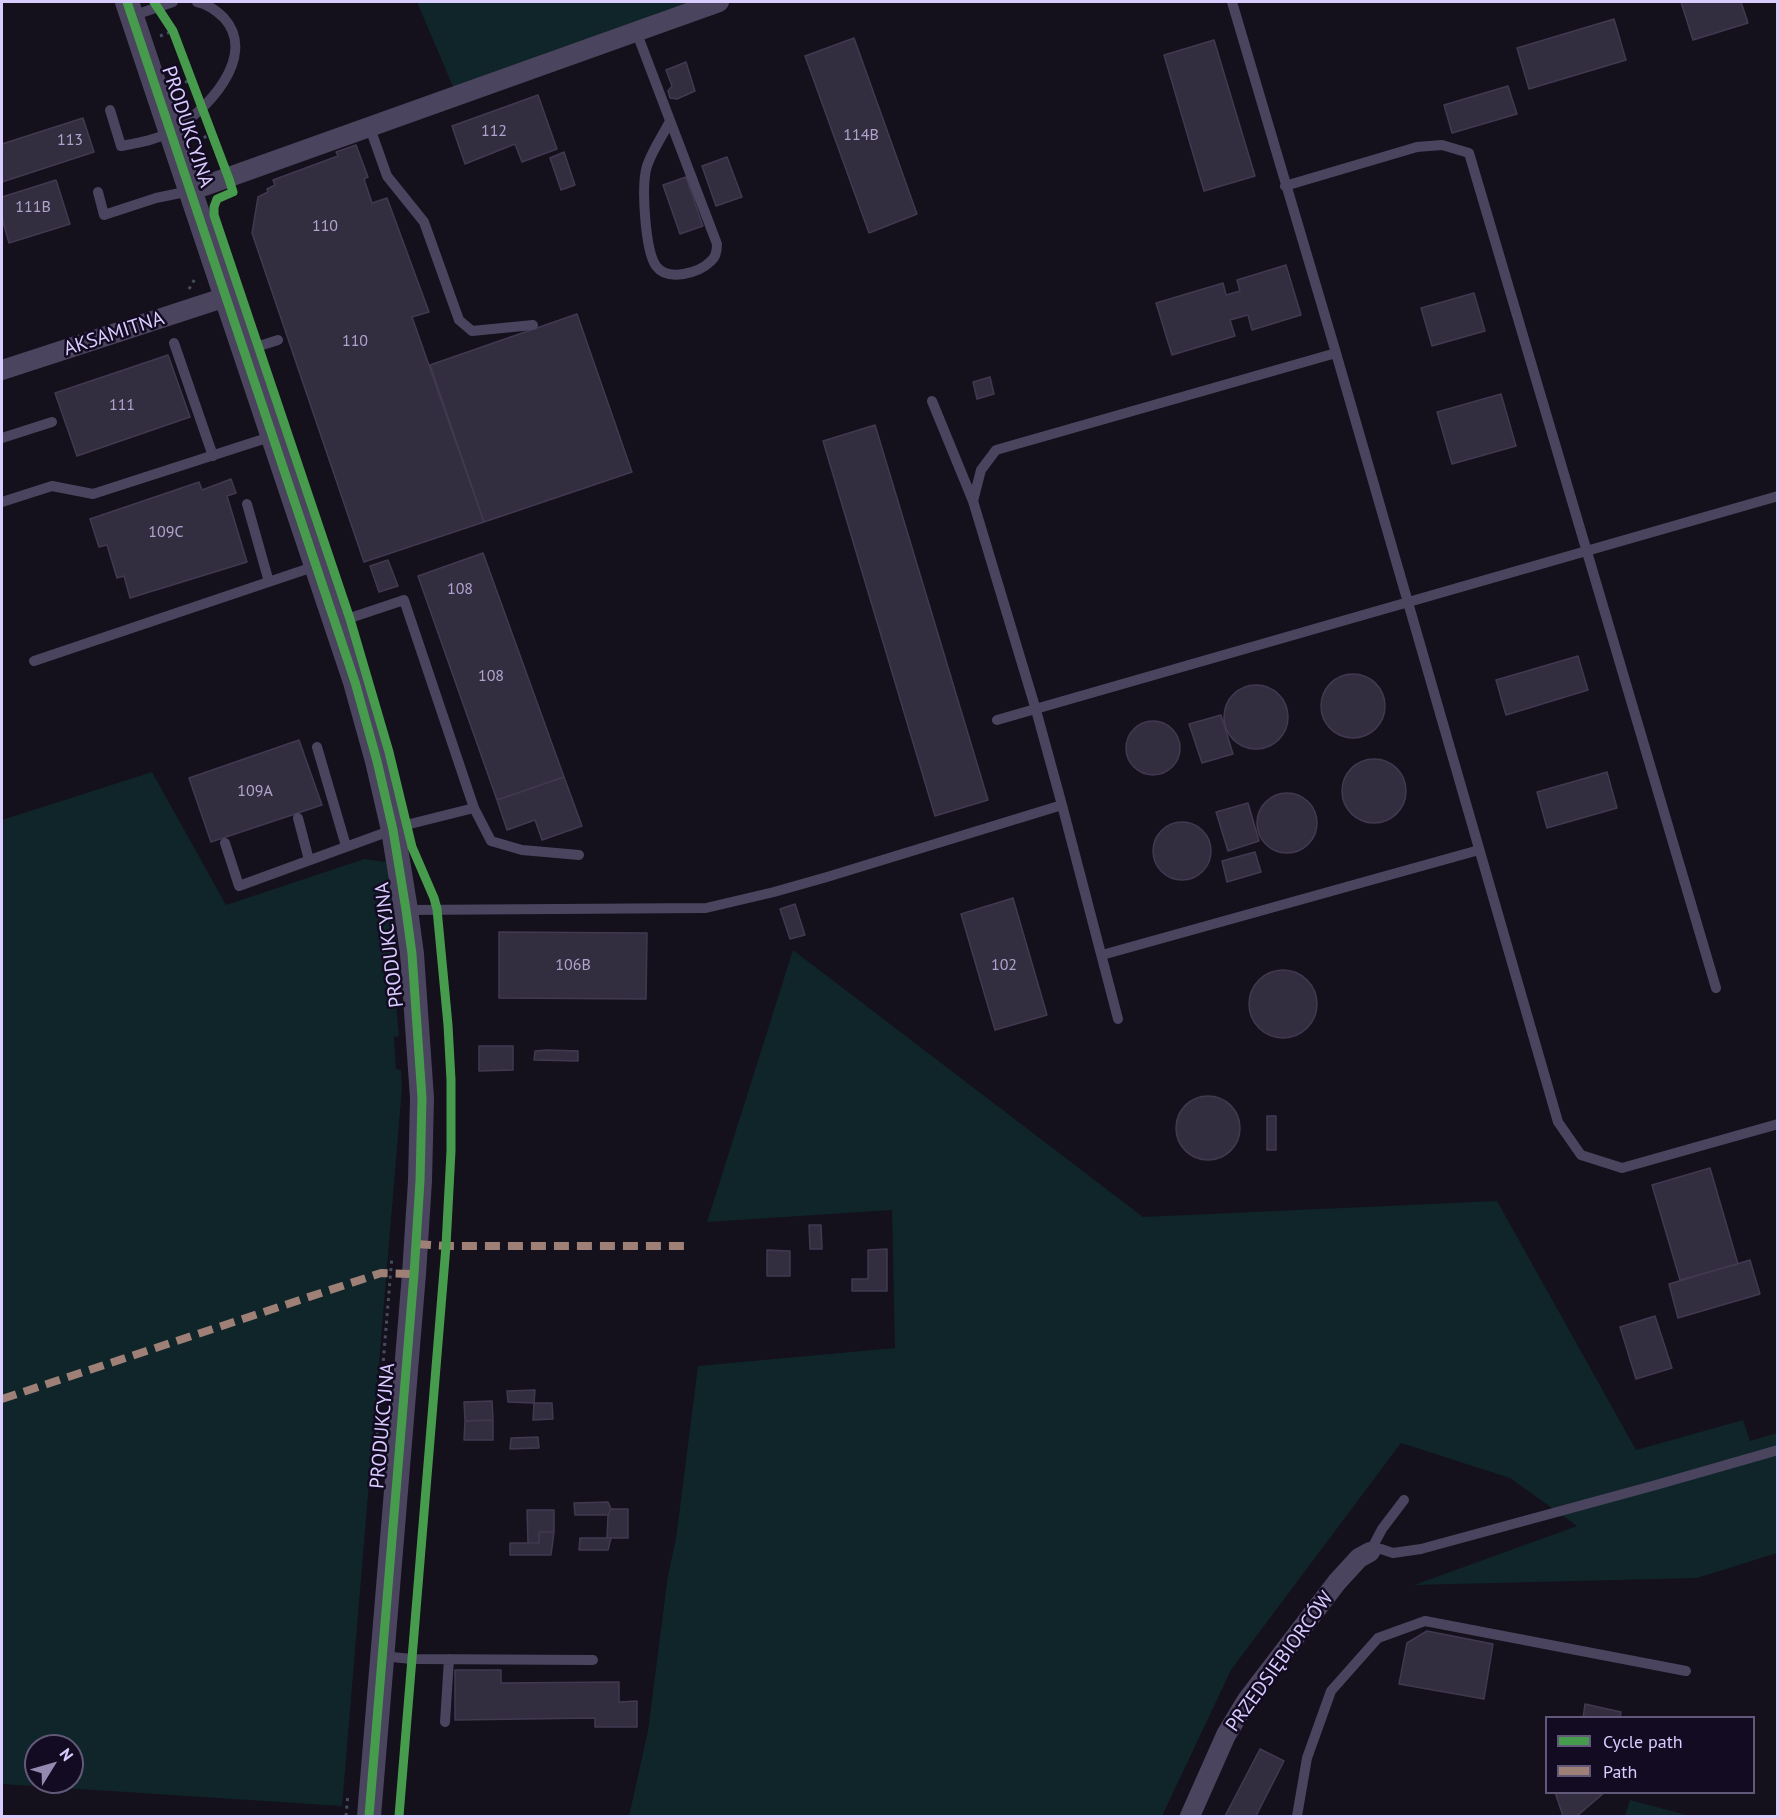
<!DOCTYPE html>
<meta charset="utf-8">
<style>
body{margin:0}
#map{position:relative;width:1779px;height:1818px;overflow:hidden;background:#14101c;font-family:"PT Sans",sans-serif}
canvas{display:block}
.frame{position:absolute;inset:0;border:3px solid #d9ccff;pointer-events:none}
.legend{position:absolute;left:1545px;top:1716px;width:210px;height:78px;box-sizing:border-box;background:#130b21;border:2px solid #62587a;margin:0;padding:8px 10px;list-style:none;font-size:18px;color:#d9ccff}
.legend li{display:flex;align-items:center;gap:12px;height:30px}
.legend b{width:30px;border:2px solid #62587a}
.north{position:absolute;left:24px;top:1734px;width:60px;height:60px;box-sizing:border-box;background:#130b21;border:2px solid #62587a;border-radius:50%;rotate:53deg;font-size:16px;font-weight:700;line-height:24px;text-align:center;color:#d9ccff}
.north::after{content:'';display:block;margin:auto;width:21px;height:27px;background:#948ab0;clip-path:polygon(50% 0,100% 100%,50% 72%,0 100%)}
</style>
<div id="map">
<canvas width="1779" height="1818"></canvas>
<div class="frame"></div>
<ul class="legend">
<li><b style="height:8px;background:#469c4c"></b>Cycle path</li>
<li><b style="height:8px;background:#9e8076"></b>Path</li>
</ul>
<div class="north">N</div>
</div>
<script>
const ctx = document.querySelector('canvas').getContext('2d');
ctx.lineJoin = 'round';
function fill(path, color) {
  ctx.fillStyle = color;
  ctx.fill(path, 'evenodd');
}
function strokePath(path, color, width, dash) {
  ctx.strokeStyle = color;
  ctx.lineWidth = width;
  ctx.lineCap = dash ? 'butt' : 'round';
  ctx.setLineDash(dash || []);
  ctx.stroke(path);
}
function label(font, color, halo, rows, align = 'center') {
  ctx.font = font + ' "PT Sans",sans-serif';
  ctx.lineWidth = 5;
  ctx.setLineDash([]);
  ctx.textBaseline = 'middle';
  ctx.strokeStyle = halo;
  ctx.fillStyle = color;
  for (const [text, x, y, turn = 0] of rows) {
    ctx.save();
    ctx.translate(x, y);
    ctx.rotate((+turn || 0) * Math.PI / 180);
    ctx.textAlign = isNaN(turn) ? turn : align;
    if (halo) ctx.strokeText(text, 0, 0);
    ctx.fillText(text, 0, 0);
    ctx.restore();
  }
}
const green = new Path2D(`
 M417,2H719L457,96Z
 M152,772L226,905L364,859L386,862L395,912L398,949L391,951L399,1036L394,1037L396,1069L401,1070L402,1088L342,1806L2,1784V820ZM36,1746H72V1782H36Z
 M793,950L1143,1217L1497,1201L1636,1450L1743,1420L1750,1441L1777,1433V1553L1697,1578L1414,1585L1577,1526L1510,1478L1401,1443L1231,1670L1162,1816H629L648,1731L668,1575L676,1539L698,1366L895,1348L892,1210L707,1222Z
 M1630,1800L1690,1816H1625Z`);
const building = new Path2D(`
 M1681,2H1741L1748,23L1693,40Z
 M1614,19L1626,60L1529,89L1517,48Z
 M854,38L917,214L869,233L805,56Z
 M1214,40L1255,176L1204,191L1164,55Z
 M686,62L695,91L677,99L670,98L668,91L672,86L666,70Z
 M1508,86L1517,114L1452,133L1444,105Z
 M538,95L557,149L522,162L515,144L465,164L452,126Z
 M83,118L94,152L2,182V144Z
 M356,145L368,177L364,179L372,203L387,198L429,312L412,317L484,522L364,562L252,233L258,197L268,192L267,189L275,185L273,180L338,156L336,152Z
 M564,152L575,185L561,190L550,158Z
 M727,157L742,197L716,206L702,166Z
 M686,177L703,226L680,234L663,185Z
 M56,180L70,224L9,243L2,218V197Z
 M1286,265L1301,315L1252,330L1248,315L1230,320L1235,336L1172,355L1156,303L1223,283L1226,295L1240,291L1237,280Z
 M1474,293L1485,331L1432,346L1421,308Z
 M577,314L632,472L484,522L430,365Z
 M168,355L190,417L77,456L55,393Z
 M990,377L994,394L977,399L973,382Z
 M1501,394L1516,446L1452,464L1437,412Z
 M875,425L988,800L935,816L823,441Z
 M231,479L236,493L227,496L247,562L130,598L124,576L117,578L107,545L99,547L90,519L199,482L202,490Z
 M483,553L564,777L497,800L418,576Z
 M388,560L398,586L379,592L370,566Z
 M1578,656L1588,690L1506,715L1496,680Z
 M1321 706a32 32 0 1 1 64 0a32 32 0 1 1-64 0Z
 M1224 717a32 32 0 1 1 64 0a32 32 0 1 1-64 0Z
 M1221,715L1233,754L1202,763L1189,724Z
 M1126 748a27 27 0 1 1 54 0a27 27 0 1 1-54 0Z
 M299,740L322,805L211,842L189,778Z
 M1342 791a32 32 0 1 1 64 0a32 32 0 1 1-64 0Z
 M1607,772L1617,808L1547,828L1537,792Z
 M564,777L582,826L542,840L535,820L507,830L497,800Z
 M1257 823a30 30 0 1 1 60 0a30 30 0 1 1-60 0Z
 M1248,803L1259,841L1228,851L1216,812Z
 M1153 851a29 29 0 1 1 58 0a29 29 0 1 1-58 0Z
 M1255,852L1261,872L1227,882L1222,861Z
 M1013,898L1047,1015L995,1030L961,914Z
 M795,904L805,935L790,939L780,909Z
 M499,932L647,933L646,999L499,998Z
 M1249 1004a34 34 0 1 1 68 0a34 34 0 1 1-68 0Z
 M479,1046H513V1070L479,1071Z
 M547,1050L578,1051V1061L534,1060L535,1051Z
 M1176 1128a32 32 0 1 1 64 0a32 32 0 1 1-64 0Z
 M1267,1116H1276V1150H1267Z
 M1710,1168L1738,1264L1680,1280L1652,1185Z
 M809,1225H821L822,1249H810Z
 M887,1249V1291H852V1279H868V1250Z
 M767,1250L790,1251V1276H767Z
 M1750,1260L1760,1294L1678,1318L1669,1284Z
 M1655,1316L1672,1368L1636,1379L1620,1327Z
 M535,1390L534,1403L508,1402L507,1391Z
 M492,1401L493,1420L465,1421L464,1402Z
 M534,1403H552L553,1419L533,1420Z
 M493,1420V1440H464L465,1421Z
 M538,1437L539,1448L510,1449L511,1438Z
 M608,1502L611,1509L608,1515H575L574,1503Z
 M611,1509H628V1538H607L608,1515Z
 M527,1510H554V1532H539V1543H528Z
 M539,1532H554L551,1555H510V1543H539Z
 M580,1538H611L608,1550H579Z
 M1427,1631L1493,1644L1484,1699L1399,1684L1407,1643Z
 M455,1670H501V1683L619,1682V1702L637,1701V1727H595V1718L455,1720Z
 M1585,1704L1621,1712L1620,1718H1583Z
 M1260,1749L1284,1761L1256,1816H1225Z
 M1555,1792H1605L1577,1816H1563Z`);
const path = new Path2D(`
 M160,36L173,31
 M178,85L191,80
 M197,141L211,134
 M189,289L196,277
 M374,1473L392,1256
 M346,1816L348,1794`);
const service = new Path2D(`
 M1232,2L1336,353L1558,1122L1581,1155L1622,1168L1778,1124
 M132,16L173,2
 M636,31L717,244C717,251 716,257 711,261C699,273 668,282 656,266C645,250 641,185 647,166C652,151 663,135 670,121
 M110,110L121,146C137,143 156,140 170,132C205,113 259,57 224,18C217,11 207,4 197,2
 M370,128L387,176L424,222L459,320L472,331L533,325
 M1285,186L1417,147L1442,145L1469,153L1716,988
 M98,192L104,215L156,198L190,191
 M174,343L213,456
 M244,351L278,340
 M932,401L973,501L1036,710L1062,805
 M2,438L52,422
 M973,501L981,470L996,450L1336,353
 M2,502L52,486L93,494L273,436
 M247,504L269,582
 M335,623L404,600L474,808L491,841L522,850L579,855
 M34,661L316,566
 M997,720L1778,496
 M317,747L346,846
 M298,818L309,860
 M225,843L239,886L406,825L474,808
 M406,910L706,908L774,892L827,877L1062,805L1118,1019
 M1102,955L1479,850
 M1370,1552L1381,1549L1393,1553L1421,1549L1656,1485L1778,1450
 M1370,1552L1382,1529L1404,1500
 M382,1656L412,1659L593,1660
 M445,1722L449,1659
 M1297,1816L1307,1758L1331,1691L1378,1638L1425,1621L1686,1671`);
const minor = new Path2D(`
 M190,191L719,2
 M2,370L226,297
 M1190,1816L1226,1735L1247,1700L1337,1582L1359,1558L1370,1552`);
const tertiary = new Path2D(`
 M127,2L355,682L377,761L393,830L406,910L412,954L422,1098L420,1181L414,1274L369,1816`);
const quiet = new Path2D(`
 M416,1244L446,1246H686
 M2,1399L381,1273L414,1274`);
const cycleway = new Path2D(`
 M127,2L355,682L377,761L393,830L406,910L412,954L422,1098L420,1181L414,1274L369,1816
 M154,2L173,31L229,179L233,192L217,199L214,207V215L350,619L389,752L412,847L434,898L437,909L448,1025L451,1080V1151L446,1246L399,1816`);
const numberNames = [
 ["112",494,131],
 ["114B",861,135],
 ["113",70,140],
 ["111B",33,207],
 ["110",325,226],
 ["110",355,341],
 ["111",122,405],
 ["109C",166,532],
 ["108",460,589],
 ["108",491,676],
 ["109A",255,791],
 ["106B",573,965],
 ["102",1004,965]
];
const streetNames = [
 ["PRODUKCYJNA",187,127,72],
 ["AKSAMITNA",114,334,-18],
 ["PRODUKCYJNA",390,945,-97],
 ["PRODUKCYJNA",383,1426,-85],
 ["PRZEDSIĘBIORCÓW",1280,1662,-54]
];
fill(green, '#0f252a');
fill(building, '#332e3f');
strokePath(building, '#423951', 1.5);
strokePath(path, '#444e60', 3, [3, 4.5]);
strokePath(service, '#4a445e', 10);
strokePath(minor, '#4a445e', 20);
strokePath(tertiary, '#4a445e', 24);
strokePath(quiet, '#9e8076', 8, [15, 8]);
strokePath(cycleway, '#469c4c', 9);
label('16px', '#b0a4cf', null, numberNames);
label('20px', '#d9ccff', '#130b21', streetNames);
</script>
